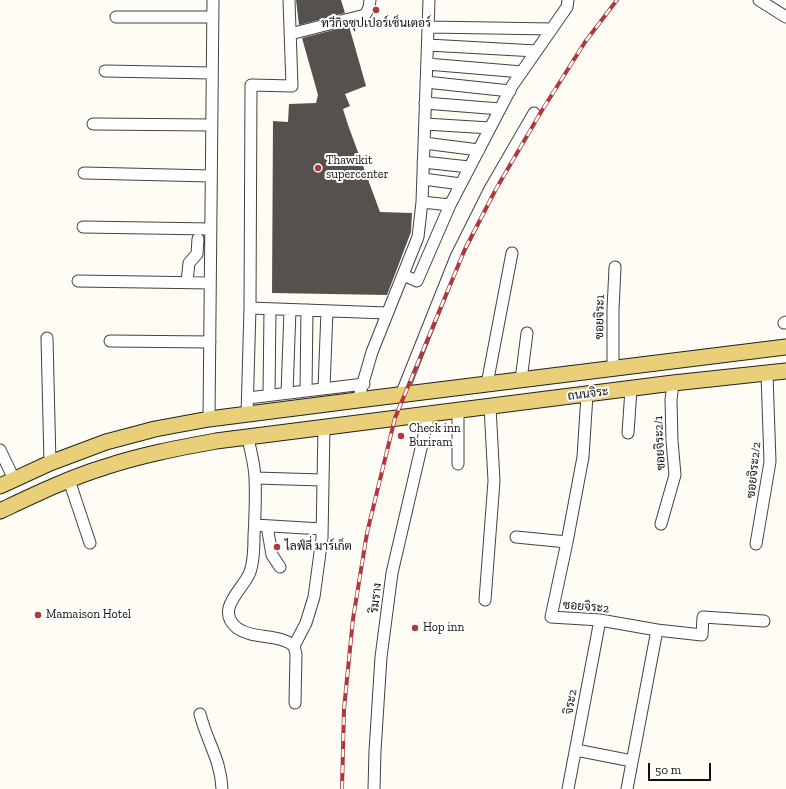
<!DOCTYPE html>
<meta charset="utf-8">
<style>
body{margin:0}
#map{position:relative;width:786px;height:789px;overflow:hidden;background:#fefcf4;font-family:"Zilla Slab",serif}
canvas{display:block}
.scale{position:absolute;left:648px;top:763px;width:63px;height:18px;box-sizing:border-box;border:2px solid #101010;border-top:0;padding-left:5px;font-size:12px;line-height:14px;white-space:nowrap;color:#101010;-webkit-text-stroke:3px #fff;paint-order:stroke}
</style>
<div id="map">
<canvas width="786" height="789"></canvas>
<div class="scale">50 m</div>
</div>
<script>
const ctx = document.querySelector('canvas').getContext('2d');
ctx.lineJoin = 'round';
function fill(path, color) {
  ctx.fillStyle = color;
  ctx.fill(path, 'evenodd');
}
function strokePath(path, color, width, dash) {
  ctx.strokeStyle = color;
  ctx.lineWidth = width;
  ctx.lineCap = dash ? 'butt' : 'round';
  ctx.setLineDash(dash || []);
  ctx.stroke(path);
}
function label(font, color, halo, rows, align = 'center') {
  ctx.font = font + ' "Zilla Slab",Sarabun,serif';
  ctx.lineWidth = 4;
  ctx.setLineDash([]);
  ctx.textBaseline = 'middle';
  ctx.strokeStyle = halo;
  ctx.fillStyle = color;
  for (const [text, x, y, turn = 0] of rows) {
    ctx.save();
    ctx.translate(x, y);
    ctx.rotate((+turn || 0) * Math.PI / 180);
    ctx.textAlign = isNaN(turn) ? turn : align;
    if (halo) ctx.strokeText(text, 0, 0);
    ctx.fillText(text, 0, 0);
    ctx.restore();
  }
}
const building = new Path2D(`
 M296,0H341L345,13L299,25Z
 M349,26L366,86L345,94L350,106L343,109L348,125L380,212L412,213L411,232L387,295L272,293L273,121L288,122L289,104L316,103L318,95L302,38Z`);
const minor = new Path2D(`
 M759,0L786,17
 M116,17H213
 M429,27L552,29
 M290,34L365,15L369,8L370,0
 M428,45L536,51
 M427,64L522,72
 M105,71L212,73
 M426,82L510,91
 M425,103L500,109
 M93,124L212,125
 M425,124L490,128
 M424,143L479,150
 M423,162L469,167
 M84,173L211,176
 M423,179L461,184
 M422,202L450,205
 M83,227L211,229
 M403,275L417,281L450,205L512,86L567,7L568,0
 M78,281L210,283
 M187,282L189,263L197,254L198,239
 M250,308L387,313
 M784,323L786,322
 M47,338L50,463
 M110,341L210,342
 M613,369V310L615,267
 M521,380L527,333
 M487,384L512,253
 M324,388L327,311
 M306,391L307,310
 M287,393L290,310
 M269,395L270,309
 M401,395L456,257L490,189L534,113
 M587,395L583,457L567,542L551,617L600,620L657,630L627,789
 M248,398L364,384
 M358,400L372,352L418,237L422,202L429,0
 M458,411V464
 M247,415L250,308L251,85L292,86L289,0
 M209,419L213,0
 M628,433L631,389
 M248,437C250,450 255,465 255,479C256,497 255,517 254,536C254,548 254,561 250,572C244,589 214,609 237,628C254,640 278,633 294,646L296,654L295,703
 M0,450L14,479
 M255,478L322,480
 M69,480L90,543
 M661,524L675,475L672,441L671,400L673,383
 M255,525L322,529
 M267,526L272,555L280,567
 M516,537L567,542
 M756,544L770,462L767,374
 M485,600L494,481L490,407
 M657,630L702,635L703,617L764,621
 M294,646L306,623L314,597L322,538L324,427
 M200,714C207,742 221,760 222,789
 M576,750L632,761
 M374,789L375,751L381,657L392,573L429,414
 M568,789L600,620`);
const major = new Path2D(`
 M0,486L50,463L106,442L155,429L209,419L358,400L786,347
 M0,511C34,495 69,478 105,467C141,455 178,448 216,441L673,383L786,371`);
const rail = new Path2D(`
 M342,789L344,709L353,619L367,533L395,418L465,249L496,189L541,112L585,42L617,0`);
const markers = [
 [376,10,4,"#b1373a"],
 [318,168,4,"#b1373a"],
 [401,436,4,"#b1373a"],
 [277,547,4,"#b1373a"],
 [38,615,4,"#b1373a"],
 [415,628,4,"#b1373a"]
];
const poiNames = [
 ["ทวีกิจซุปเปอร์เซ็นเตอร์",376,24,"center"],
 ["Thawikit",326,161],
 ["supercenter",326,175],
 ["Check inn",409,429],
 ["Buriram",409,443],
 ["ไลฟ์ลี่ มาร์เก็ต",285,547],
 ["Mamaison Hotel",46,615],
 ["Hop inn",423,628]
];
const streetNames = [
 ["ซอยจิระ1",600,317,-89],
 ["ถนนจิระ",588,394,-7],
 ["ซอยจิระ2/1",660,443,-93],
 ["ซอยจิระ2/2",754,470,-84],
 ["ริมราง",376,598,-83],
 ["ซอยจิระ2",586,607,5],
 ["จิระ2",571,702,-80]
];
fill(building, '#57514d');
strokePath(minor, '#434343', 13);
strokePath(major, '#212121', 17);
strokePath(minor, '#fff', 11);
strokePath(major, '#e9d078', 15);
strokePath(rail, '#b1373a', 4);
strokePath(rail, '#fff', 2.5, [8]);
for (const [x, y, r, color] of markers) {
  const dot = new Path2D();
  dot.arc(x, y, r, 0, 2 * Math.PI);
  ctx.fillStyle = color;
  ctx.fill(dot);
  strokePath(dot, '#fff', 1.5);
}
label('12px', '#101010', '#fff', poiNames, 'left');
label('12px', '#101010', '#fff', streetNames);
</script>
